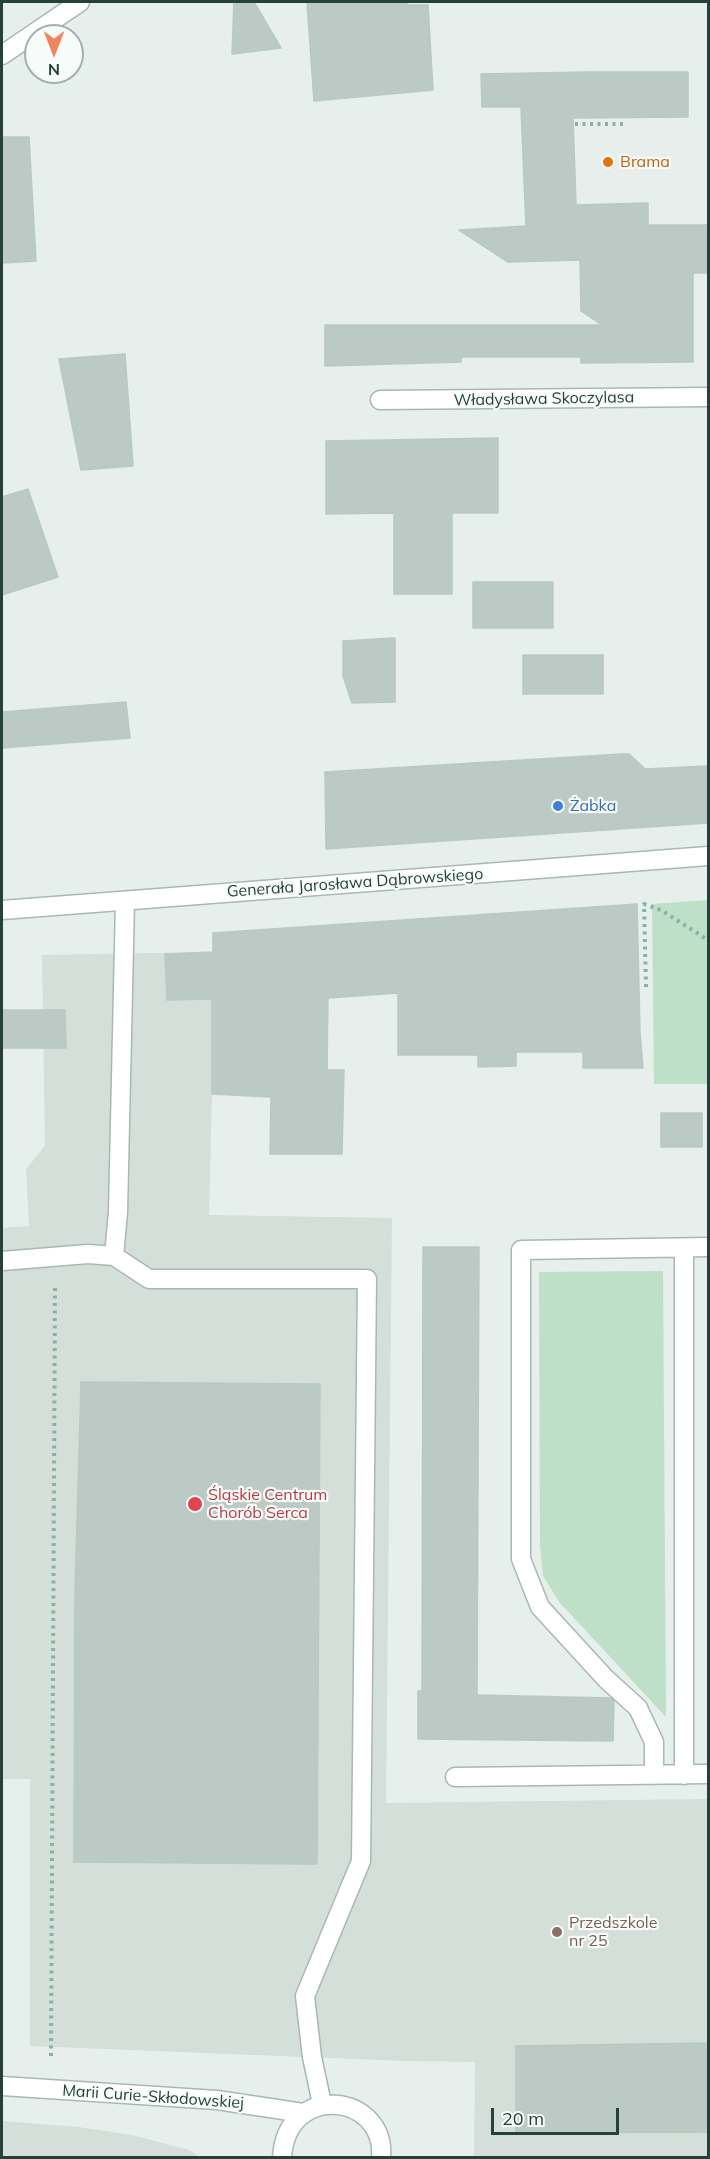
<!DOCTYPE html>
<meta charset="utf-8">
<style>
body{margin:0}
#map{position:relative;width:710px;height:2159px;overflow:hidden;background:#e6efeb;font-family:Mulish,sans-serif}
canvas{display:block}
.frame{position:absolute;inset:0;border:3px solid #24423a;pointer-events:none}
.north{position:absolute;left:24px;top:24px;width:60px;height:60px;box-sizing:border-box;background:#f7fbf9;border:2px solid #a3b1ad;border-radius:50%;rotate:180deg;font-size:16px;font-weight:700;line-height:24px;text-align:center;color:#24423a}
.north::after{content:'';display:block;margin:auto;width:21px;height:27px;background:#f4845f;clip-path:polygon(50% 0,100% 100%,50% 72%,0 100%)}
.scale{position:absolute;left:491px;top:2108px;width:128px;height:27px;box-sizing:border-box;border:3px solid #24423a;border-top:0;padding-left:8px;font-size:18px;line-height:21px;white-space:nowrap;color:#24423a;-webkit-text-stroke:4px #f7fbf9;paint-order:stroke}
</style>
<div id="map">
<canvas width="710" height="2159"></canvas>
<div class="frame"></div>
<div class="north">N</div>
<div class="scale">20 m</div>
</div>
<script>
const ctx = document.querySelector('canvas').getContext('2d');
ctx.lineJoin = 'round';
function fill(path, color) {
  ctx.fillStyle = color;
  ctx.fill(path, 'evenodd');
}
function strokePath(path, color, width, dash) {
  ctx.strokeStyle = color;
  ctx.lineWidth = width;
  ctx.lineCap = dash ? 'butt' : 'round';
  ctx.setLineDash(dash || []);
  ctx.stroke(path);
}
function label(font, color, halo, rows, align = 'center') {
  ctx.font = font + ' Mulish,sans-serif';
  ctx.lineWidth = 4.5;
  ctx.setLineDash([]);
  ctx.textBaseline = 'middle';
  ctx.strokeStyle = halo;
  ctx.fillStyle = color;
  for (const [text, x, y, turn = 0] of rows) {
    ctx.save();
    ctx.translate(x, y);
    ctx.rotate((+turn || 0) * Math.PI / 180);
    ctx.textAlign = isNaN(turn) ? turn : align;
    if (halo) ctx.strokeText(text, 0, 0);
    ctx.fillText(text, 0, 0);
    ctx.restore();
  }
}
const built = new Path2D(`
 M213,952L212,1094L209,1215L392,1218L386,1803L708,1799V2157H474L475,2062L405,2061L30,2046V1779H2V1228L29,1226L26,1169L45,1146L42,955Z
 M2,2121L78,2127L132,2135L189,2150L200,2157H2Z`);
const green = new Path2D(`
 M708,900V1084H654L652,904Z
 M663,1271L666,1717L560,1603L543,1576L540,1545L539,1272Z`);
const building = new Path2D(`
 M234,2H254L281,48L232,54Z
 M307,2H407V5H428L433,90L314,101Z
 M590,72H688V117L573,118L576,205L648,203V225H708V273H693V362L581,363V357H461V362L325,366V325H602L581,311L580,260L508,262L459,230L526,226L521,107H482L481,74Z
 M2,137H29L36,261L2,263Z
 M125,354L133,466L81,470L59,359Z
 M498,438V513H452V594H394V513L326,514V441Z
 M28,489L58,577L2,595V497Z
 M473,582H553V628H473Z
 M395,638V702L352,703L343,676V641Z
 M523,655H603V694H523Z
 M126,702L130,738L2,748V712Z
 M622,754H629L645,769L708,766V823L326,849L325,772Z
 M637,904L640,1033L643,1068H583V1052H516V1066L478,1067V1055H398V993L328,998L327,1070H344L342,1154H270L271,1097L212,1094V999L167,1000L165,954L213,952V933Z
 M2,1010H65L66,1048H2Z
 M661,1113H702V1147H661Z
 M423,1247H479L477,1695L611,1698L614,1701L613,1741L418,1739V1691H422Z
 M81,1382L320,1384L317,1864L74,1862L75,1594Z
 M708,2043V2132L516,2133V2046Z`);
const path = new Path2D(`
 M575,124H627
 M646,987L644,904L661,910L708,940
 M51,2056L55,1286`);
const minor = new Path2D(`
 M2,55L80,2
 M380,400L708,397
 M2,910L708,856
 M684,1248V1775
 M114,1256L118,1212L125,901
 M2,1261L88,1254L114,1256L149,1279H367L361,1861L305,1996L312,2057L322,2104
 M654,1775V1742L638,1708L606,1679L540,1607L521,1559V1250L708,1247
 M455,1777L708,1774
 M2,2086L217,2100L303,2113
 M282,2158C286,2081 387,2093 381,2158`);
const markers = [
 [608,162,6,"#e8710a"],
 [558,806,6,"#3f7fe0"],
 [195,1504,8,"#e0444e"],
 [557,1932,6,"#8d6e63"]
];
const foodNames = [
 ["Brama",620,162]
];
const streetNames = [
 ["Władysława Skoczylasa",544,399,-1],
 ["Generała Jarosława Dąbrowskiego",355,883,-4],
 ["Marii Curie-Skłodowskiej",153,2097,4]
];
const shopNames = [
 ["Żabka",570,806]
];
const healthNames = [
 ["Śląskie Centrum",208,1495],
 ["Chorób Serca",208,1513]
];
const educationNames = [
 ["Przedszkole",569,1923],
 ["nr 25",569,1941]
];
fill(built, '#d4dfda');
fill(green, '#bfe0c8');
fill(building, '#bbcac4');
strokePath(building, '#b8c9c2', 1.5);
strokePath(minor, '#a8b8b2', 21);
strokePath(path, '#86b3a5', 4, [3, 4.5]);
strokePath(minor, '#fff', 18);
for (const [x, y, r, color] of markers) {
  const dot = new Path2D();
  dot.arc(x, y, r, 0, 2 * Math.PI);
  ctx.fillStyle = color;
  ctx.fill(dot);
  strokePath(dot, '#f7fbf9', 2);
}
label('16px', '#c56008', '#f7fbf9', foodNames, 'left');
label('16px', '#24423a', '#f7fbf9', streetNames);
label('16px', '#366cbe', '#f7fbf9', shopNames, 'left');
label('16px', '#be3a42', '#f7fbf9', healthNames, 'left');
label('16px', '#785e54', '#f7fbf9', educationNames, 'left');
</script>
